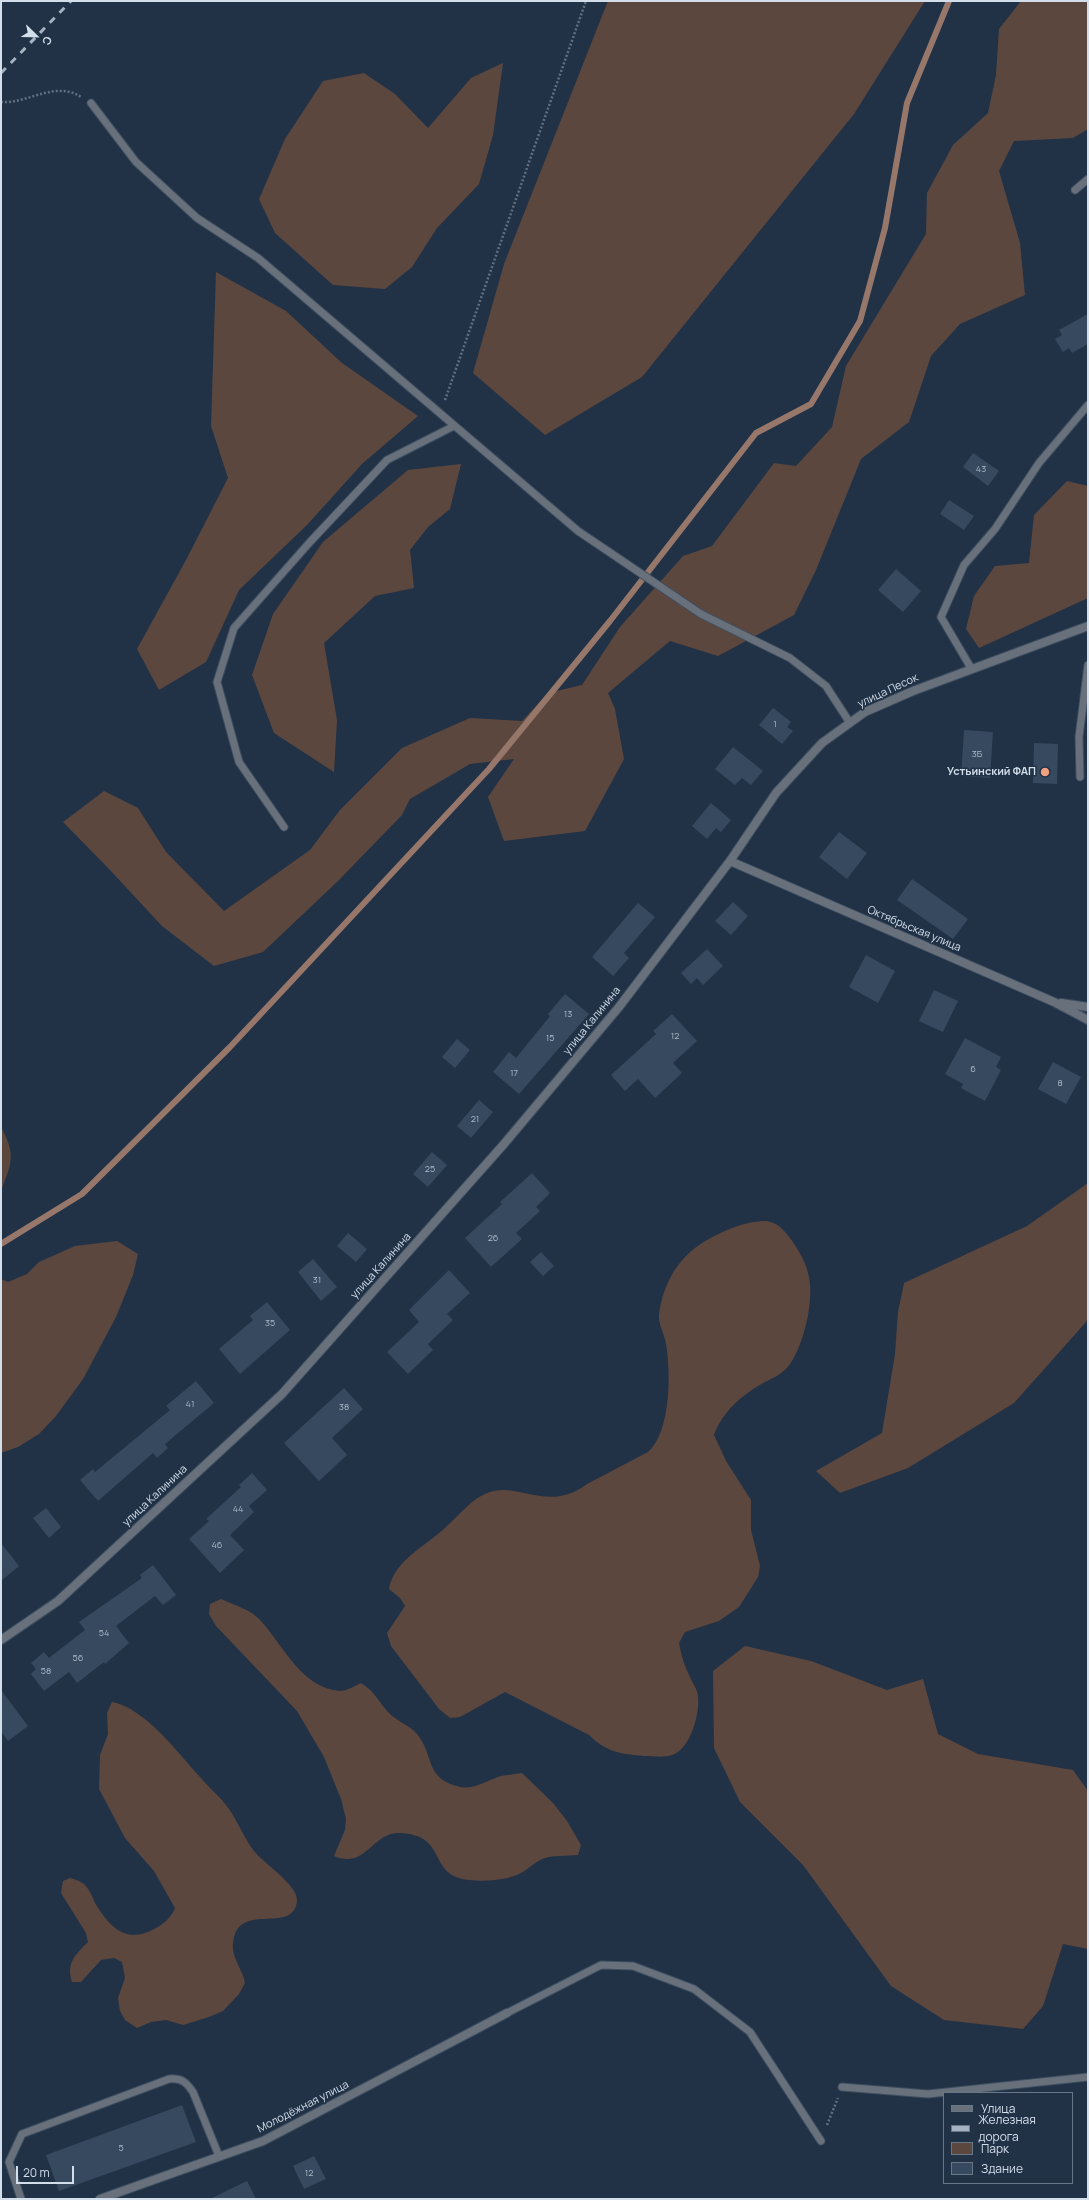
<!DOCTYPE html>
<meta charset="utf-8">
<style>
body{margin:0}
#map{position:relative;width:1089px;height:2200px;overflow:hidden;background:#213246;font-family:Manrope,sans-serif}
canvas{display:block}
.frame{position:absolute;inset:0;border:2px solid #d3deeb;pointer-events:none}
.legend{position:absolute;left:943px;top:2092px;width:130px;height:92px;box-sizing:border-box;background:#213246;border:1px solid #687788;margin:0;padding:5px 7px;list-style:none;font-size:12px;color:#d3deeb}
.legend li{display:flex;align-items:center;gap:8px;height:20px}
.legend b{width:20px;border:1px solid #687788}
.north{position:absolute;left:16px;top:16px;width:40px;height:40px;-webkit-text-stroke:3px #213246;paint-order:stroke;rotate:113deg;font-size:11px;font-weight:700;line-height:16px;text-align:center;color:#d3deeb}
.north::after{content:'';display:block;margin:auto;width:14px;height:18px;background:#d3deeb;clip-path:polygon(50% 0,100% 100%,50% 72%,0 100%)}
.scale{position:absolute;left:16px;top:2166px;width:58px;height:18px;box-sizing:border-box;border:2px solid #d3deeb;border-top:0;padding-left:5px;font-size:12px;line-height:14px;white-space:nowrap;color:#d3deeb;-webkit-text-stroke:3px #213246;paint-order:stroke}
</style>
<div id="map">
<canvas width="1089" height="2200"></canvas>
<div class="frame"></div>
<ul class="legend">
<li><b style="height:5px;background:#68707b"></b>Улица</li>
<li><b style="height:5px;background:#a5b2c1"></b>Железная дорога</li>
<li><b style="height:11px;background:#5c473f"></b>Парк</li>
<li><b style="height:11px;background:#37495e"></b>Здание</li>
</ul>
<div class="north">С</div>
<div class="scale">20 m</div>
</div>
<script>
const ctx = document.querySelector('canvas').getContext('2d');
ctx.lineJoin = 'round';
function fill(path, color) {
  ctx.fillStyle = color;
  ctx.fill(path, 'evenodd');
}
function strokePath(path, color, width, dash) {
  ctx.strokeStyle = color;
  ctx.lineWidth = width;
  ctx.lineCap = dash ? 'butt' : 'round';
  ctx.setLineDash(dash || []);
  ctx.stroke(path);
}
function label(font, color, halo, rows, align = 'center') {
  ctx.font = font + ' Manrope,sans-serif';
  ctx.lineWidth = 3;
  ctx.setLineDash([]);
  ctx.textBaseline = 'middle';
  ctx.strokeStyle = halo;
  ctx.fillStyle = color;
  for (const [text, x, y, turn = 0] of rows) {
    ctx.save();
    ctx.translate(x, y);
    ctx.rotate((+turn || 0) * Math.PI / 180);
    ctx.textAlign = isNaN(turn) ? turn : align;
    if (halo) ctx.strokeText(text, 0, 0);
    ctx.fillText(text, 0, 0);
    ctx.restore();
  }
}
const green = new Path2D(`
 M608,1H925L854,114L642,377L545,435L473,373L504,264Z
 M1021,1H1088V129L1073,138L1014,141L999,171L1020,243L1025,295L960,324L931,356L909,422L861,459L816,570L794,615L718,656L670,641L608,693L615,709L624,759L585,831L504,841L488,797L514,759L470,764L410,799L402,815L338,881L263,952L214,966L162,926L109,869L63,822L104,791L138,808L166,852L224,911L310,850L340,810L402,748L470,718L522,721L548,693L582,685L620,627L683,556L712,546L774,463L796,466L832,427L846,366L926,234L927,193L953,145L988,113L996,75L999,29Z
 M503,63L493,135L479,184L437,228L412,267L385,289L333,285L275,233L259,199L285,139L323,81L364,73L395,94L428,128L471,78Z
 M216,272L286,311L342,363L418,416L362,464L307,525L239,590L206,662L159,690L137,649L186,560L228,478L211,426Z
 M461,464L450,509L428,527L410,550L414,588L375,596L324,643L337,720L334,772L274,733L252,675L273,614L323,542L408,470Z
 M1067,481L1088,486V598L979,648L966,629L974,596L995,566L1029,563L1034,515Z
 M1,1127C16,1155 12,1162 1,1191Z
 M1088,1183V1318L1086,1322L1014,1403L908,1468L840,1493L816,1471L882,1433L895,1354L898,1312L904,1283L1027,1226Z
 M767,1221C771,1222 777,1224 780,1227C792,1238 806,1260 809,1277C814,1301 804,1344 790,1364C783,1374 773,1378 763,1383C741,1396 723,1411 714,1435L726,1461L751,1500V1530L760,1566L758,1577L739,1607L719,1621L685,1632L679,1643C681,1654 684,1665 689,1675C692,1682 698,1690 698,1697C700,1714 690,1750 672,1755C664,1758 653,1756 644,1756C621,1754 606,1752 589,1735L505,1692L460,1717L450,1718L439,1709L391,1646L387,1633L405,1606L400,1598L389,1589C394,1560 426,1546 445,1528C462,1513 476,1491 502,1490C523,1490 543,1501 565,1495C574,1493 581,1488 589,1483C609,1473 628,1462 648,1452C671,1432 671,1372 666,1344C665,1335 658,1324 659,1315C663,1282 680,1254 709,1239C727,1229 746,1221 767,1221Z
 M117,1241L138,1254L133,1275L116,1317L83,1379L56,1416L39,1434L18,1447L1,1453V1279L8,1282L27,1274L39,1262L75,1246Z
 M221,1599C234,1605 252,1610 261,1621C284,1647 302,1688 340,1691C346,1691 355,1686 361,1683C375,1691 379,1703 390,1714C399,1723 413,1726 420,1738C434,1759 426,1779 460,1787C474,1790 488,1780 501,1776C508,1775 515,1774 522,1773L553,1803L567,1821L581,1845L578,1855C567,1856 551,1855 542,1859C534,1863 528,1869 521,1873C507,1881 475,1883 459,1878C430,1869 445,1835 400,1833C373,1831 366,1870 334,1856L345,1830L346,1819L341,1799L324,1757L297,1711L216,1626L209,1614L210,1604Z
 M745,1646L811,1661L887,1690L923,1679L938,1734L978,1754L1073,1770L1088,1791V1949L1063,1944L1043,2006L1023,2029L944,2020L891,1986L803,1865L740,1802L714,1748L713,1671Z
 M112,1702C145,1708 178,1753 200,1777C209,1788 221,1797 229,1809C238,1822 244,1838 254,1851C263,1863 297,1884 297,1900C295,1938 232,1896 233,1949C234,1961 243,1971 245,1983L239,1994L223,2011L209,2017L183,2025L166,2020L151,2022L137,2028L125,2020L120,2011L118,1998L125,1978L122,1962L114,1958L101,1960L81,1982H72C66,1963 75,1955 88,1942L86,1933L61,1893L63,1881L70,1878C77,1880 84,1882 88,1889C91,1893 93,1898 95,1903C108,1924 122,1942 148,1932C161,1926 170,1920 175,1908L154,1871L125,1838L99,1789L100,1755L108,1734L107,1713Z`);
const stream = new Path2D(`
 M1,1244L82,1194L230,1047L489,769L610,621L756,433L811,404L860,321L885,228L907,103L949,1`);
const building = new Path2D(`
 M1088,314V344L1072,353L1069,348L1063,352L1055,339L1062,335L1059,330Z
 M973,453L999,471L988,486L963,467Z
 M949,500L974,516L964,530L940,514Z
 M896,569L921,591L903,612L878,590Z
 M773,708L791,722L787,727L793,731L782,744L759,725Z
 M964,730L993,732L990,778L961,776Z
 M1034,743L1058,744L1057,784L1033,783Z
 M733,747L763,771L751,785L742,778L735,785L715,769Z
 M711,803L731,820L721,832L716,828L707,839L692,826Z
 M839,832L867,853L847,879L819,857Z
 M912,879L968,919L953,939L897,900Z
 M733,902L748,916L731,935L715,921Z
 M638,903L655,917L624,953L629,958L613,976L592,957Z
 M707,949L723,966L703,985L697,978L691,984L681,973Z
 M866,955L895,971L878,1003L849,987Z
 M934,990L958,1001L943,1032L919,1021Z
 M565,994L589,1014L519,1094L493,1072L509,1052L516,1058L550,1016L548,1014Z
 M672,1014L697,1041L673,1063L682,1073L655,1098L638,1079L625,1091L611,1075L656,1034L653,1031Z
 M965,1038L1001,1057L996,1067L1001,1070L985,1101L961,1088L963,1084L945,1074Z
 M457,1039L470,1050L455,1068L442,1057Z
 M1053,1062L1081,1077L1066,1104L1038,1089Z
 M479,1100L493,1112L471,1138L457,1126Z
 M432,1152L447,1165L428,1187L413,1174Z
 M532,1173L550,1193L536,1207L540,1211L516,1233L522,1239L491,1267L465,1238L502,1204L500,1202Z
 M348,1233L367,1249L356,1262L337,1246Z
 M541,1252L554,1266L543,1276L530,1262Z
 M313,1259L337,1287L321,1301L298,1272Z
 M449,1270L470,1293L447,1314L453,1320L428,1344L433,1350L408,1374L387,1352L419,1322L409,1310Z
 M267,1302L290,1330L240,1374L219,1349L253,1320L250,1316Z
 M196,1381L214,1403L165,1444L168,1448L157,1458L153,1453L98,1501L80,1480L93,1469L95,1472L170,1410L166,1406Z
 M344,1388L363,1409L332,1438L347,1455L319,1481L284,1443Z
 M252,1473L267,1490L249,1506L254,1512L230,1535L244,1550L220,1573L189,1539L209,1521L206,1519L241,1487L239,1485Z
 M46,1508L61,1527L49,1538L33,1518Z
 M1,1543L19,1566L1,1581Z
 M153,1565L176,1595L163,1605L155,1596L116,1626L129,1643L105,1664L104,1662L77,1683L69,1672L44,1691L31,1674L36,1669L31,1663L44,1652L49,1658L85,1630L79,1622L142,1578L140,1575Z
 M1,1690L28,1726L8,1741L1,1731Z
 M182,2105L196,2142L59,2191L46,2155Z
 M314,2156L326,2179L304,2189L293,2166Z
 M247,2181L256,2199H210Z`);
const path = new Path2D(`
 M1,102C28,104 55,80 81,97
 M445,400L586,1
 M827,2125L838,2098`);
const lane = new Path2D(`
 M91,103L136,162L197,218L258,258L578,531L701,614L790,658L826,686L850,723
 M1075,190L1088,179
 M971,668L941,617L964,565L995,529L1039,463L1088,405
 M1080,777L1079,737L1088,665
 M284,827L239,762L217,682L234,628L310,542L387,460L454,426
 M507,2013L601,1965L633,1966L694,1989L750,2032L821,2141
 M842,2087L928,2094L1088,2077
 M21,2199L9,2162L22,2134L169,2079C182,2078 186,2082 193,2092L219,2156`);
const street = new Path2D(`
 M730,861L1054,1002L1088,1020
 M1061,1003L1088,1007
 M1,1640L58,1601L282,1394L504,1144L619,1007L730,861L776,793L822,743L865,712L913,691L1088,626
 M100,2199L263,2141L507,2013`);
const rail = new Path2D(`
 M1,73L71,1`);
const markers = [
 [1045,772,5,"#f2a081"]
];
const numberNames = [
 ["43",981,469],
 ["1",775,724],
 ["3Б",977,754],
 ["13",568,1014],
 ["12",675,1036],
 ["15",550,1038],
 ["6",973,1069],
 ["17",514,1073],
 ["8",1060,1083],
 ["21",475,1119],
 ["25",430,1169],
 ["26",493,1238],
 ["31",317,1280],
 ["35",270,1323],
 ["41",190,1404],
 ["38",344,1407],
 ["44",238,1509],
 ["46",217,1545],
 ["54",104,1633],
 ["56",78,1658],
 ["58",46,1671],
 ["5",121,2148],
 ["12",309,2173]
];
const streetNames = [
 ["улица Песок",888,691,-25],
 ["Октябрьская улица",914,929,23],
 ["улица Калинина",592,1021,-51],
 ["улица Калинина",381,1266,-48],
 ["улица Калинина",155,1496,-43],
 ["Молодёжная улица",303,2107,-27]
];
const poiNames = [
 ["Устьинский ФАП",1036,772]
];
fill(green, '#5c473f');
strokePath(stream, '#98776b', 6);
fill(building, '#37495e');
strokePath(lane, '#3d4e60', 9);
strokePath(street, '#3d4e60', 10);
strokePath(path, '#617081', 2.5, [2, 2]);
strokePath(lane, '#68707b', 7);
strokePath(street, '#68707b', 8);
strokePath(rail, '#a5b2c1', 3, [7, 7]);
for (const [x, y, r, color] of markers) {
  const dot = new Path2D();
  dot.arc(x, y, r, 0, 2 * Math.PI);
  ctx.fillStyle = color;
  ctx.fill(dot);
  strokePath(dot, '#213246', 1.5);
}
label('9px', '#acb9c8', null, numberNames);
label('11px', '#d3deeb', '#213246', streetNames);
label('bold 11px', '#d3deeb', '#213246', poiNames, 'right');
</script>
